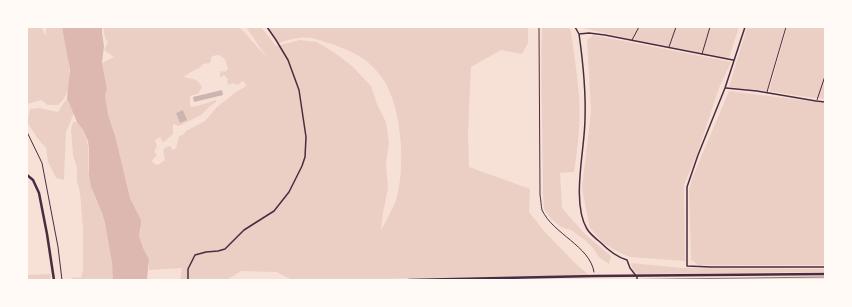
<!DOCTYPE html>
<style>
body{margin:0}
#map{position:relative;width:852px;height:307px;overflow:hidden;background:#f7e1d7;font-family:"DM Sans",sans-serif}
canvas{display:block}
.frame{position:absolute;inset:0;border:28px solid #fffaf5;pointer-events:none}
</style>
<div id="map">
<canvas width="852" height="307"></canvas>
<div class="frame"></div>
</div>
<script>
const ctx = document.querySelector('canvas').getContext('2d');
ctx.lineJoin = 'round';
function fill(path, color) {
  ctx.fillStyle = color;
  ctx.fill(path, 'evenodd');
}
function strokePath(path, color, width, dash) {
  ctx.strokeStyle = color;
  ctx.lineWidth = width;
  ctx.lineCap = dash ? 'butt' : 'round';
  ctx.setLineDash(dash || []);
  ctx.stroke(path);
}
const green = new Path2D(`
 M27,27H41L46,36V27H62C65,44 75,80 66,95C64,99 61,102 58,105H47L42,100L27,104Z
 M103,27H239L246,34L267,58L246,27H261L276,46L300,40L317,42L335,53L352,66L371,86L377,104L386,122L389,143L386,163L388,188L383,213L381,230C386,221 392,210 396,200C406,168 402,108 383,79C372,63 356,52 337,46C311,37 306,34 279,43L267,27H528V43L522,54L501,50L471,67L468,134L469,167L530,189L529,212L544,231L575,263L590,276L293,280L276,272L241,271L227,280H180L182,268L149,270V259L144,250L139,236L141,228V220L130,198L116,139L108,118L105,95L107,89L102,63L114,57L104,50L108,42L105,38ZM219,55L225,59L228,69L225,72L220,71V78L224,75L228,79L227,82L229,85L232,83L238,85L242,81L245,83L246,86L236,92L217,107L205,121L186,131L183,135L179,136L176,148L173,150L170,146L166,147L163,150L165,160L158,165L153,163L152,160L157,155L154,152L157,146L155,140L160,137L162,141L164,142L173,134V124L179,126L201,115L210,106L216,102V100L194,107L190,106V97L193,95L198,94L202,87C198,78 192,79 184,77C190,71 201,69 203,64L210,63L212,56Z
 M542,27H569L571,32C574,53 577,74 579,94C581,120 578,147 574,172L560,173L562,208L585,234L611,256L609,264L599,257L593,248L586,241L571,230L561,227L551,219L544,209L543,195C543,139 540,83 542,27Z
 M578,27H739L729,58L631,39Z
 M747,27H785L767,91L729,87Z
 M787,27H825V99L800,96L769,91Z
 M593,35L731,62L719,88L697,154L684,185L685,261L630,257L622,254L603,243L590,228L586,210L582,188L591,111L587,40Z
 M729,91L825,103V265H698L691,260L689,190L693,176Z
 M67,98L74,113L66,132L64,180L56,178L48,162L46,148L38,139L27,122L30,109L39,108L58,112Z
 M73,122H77C96,147 84,158 91,185C93,196 99,204 102,214C109,233 114,260 113,280H71L73,277L81,278L83,269V230L80,192L77,181V168L73,155L71,130Z
 M631,263L682,268L825,269V272L639,274C634,272 632,269 631,263Z
 M50,274L51,277L50,280H27V275Z`);
const water = new Path2D(`
 M62,27H102V33L104,46L102,63L107,89L105,95L108,115L116,139L130,198L141,220V225L139,236L144,250L149,259L147,280H113L112,262L105,223L102,213L91,187L89,175V149L88,141L83,130L77,122L67,98L70,70Z`);
const building = new Path2D(`
 M222,90L223,95L194,102L193,97Z
 M183,110L187,120L180,123L176,113Z`);
const path = new Path2D(`
 M539,27L540,195C541,200 541,206 542,210C553,234 590,246 594,272
 M27,132L42,163L58,247L62,280`);
const service = new Path2D(`
 M632,40L639,27
 M669,47L676,27
 M702,54L710,27
 M767,92L786,27
 M817,100L825,76`);
const minor = new Path2D(`
 M575,27L579,34C583,62 586,91 585,119C585,149 571,202 587,229C590,234 595,238 600,242C608,250 616,257 627,260L630,268L637,277V280
 M745,27L725,88L698,155L687,187V266L711,267H825
 M579,34L589,33L605,35L733,60
 M726,88L757,91L816,101L825,102
 M188,280V269L195,255L206,252L218,251L225,249L244,230L274,211L289,192L302,166L305,157L306,137L299,90L288,60L276,40L267,27`);
const secondary = new Path2D(`
 M27,175L33,180L39,193L47,234L54,280`);
const primary = new Path2D(`
 M409,280L595,276L825,274`);
const tram = new Path2D(`
 M598,280L825,277`);
fill(green, '#ebcfc5');
fill(water, '#dcb8b0');
fill(building, '#ccb4b1');
strokePath(path, '#4a2c40', 1);
strokePath(service, '#4a2c40', 1);
strokePath(minor, '#4a2c40', 1.5);
strokePath(secondary, '#4a2c40', 2.5);
strokePath(primary, '#4a2c40', 2.5);
strokePath(tram, '#8f747c', 1);
</script>
